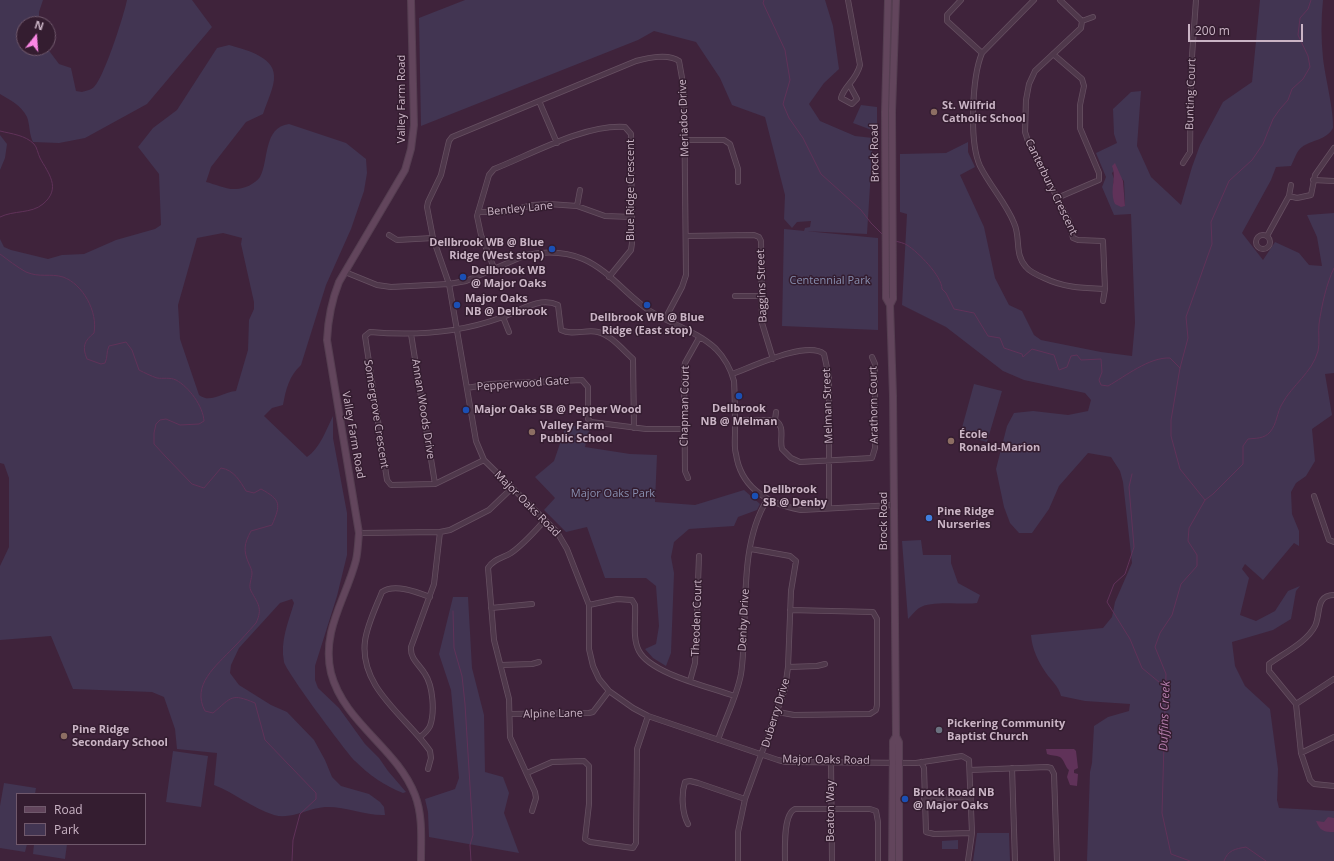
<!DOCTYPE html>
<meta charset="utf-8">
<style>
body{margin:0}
#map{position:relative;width:1334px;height:861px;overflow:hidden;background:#3f233b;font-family:"Open Sans",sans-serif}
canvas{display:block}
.legend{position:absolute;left:16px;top:793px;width:130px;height:52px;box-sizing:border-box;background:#341d30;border:1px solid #70596c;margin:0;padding:5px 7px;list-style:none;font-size:12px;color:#cab4c5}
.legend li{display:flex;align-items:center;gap:8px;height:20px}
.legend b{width:20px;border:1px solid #70596c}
.north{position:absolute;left:16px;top:16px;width:40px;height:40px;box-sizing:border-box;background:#341d30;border:1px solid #70596c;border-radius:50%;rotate:17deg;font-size:11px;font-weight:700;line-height:16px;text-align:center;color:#cab4c5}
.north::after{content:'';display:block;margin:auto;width:14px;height:18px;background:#fb87e5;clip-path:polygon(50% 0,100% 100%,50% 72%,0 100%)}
.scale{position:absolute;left:1188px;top:24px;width:115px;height:18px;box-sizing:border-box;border:2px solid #cab4c5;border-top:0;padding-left:5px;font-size:12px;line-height:14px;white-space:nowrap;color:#cab4c5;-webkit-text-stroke:3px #341d30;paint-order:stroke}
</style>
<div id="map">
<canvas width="1334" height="861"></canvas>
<ul class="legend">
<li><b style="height:5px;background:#62455c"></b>Road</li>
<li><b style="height:11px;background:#423552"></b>Park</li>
</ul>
<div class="north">N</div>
<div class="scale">200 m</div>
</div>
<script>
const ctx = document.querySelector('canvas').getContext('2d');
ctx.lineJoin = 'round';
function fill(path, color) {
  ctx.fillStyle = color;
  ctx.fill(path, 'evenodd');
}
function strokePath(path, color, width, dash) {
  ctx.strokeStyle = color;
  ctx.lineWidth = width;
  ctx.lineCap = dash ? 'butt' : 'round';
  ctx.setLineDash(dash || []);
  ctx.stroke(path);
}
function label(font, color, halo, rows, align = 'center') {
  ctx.font = font + ' "Open Sans",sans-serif';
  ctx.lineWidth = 3;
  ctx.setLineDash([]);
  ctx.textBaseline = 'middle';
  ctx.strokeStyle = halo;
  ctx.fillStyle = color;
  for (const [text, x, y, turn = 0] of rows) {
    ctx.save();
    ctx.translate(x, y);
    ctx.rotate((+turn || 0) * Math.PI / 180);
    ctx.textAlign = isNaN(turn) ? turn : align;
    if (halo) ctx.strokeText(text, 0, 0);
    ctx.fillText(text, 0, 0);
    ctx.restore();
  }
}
const green = new Path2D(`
 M0,0H43L39,12V24H24V48H47L59,64L71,68L76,91L82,92C85,91 91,90 94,87C104,78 124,15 127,0H192L212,27L147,104L85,138L59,143L33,142C29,134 30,125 27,117C21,105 10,100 0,94Z
 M465,0H825L833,26L839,69L824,83L809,104L820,121L855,136L873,138L867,234L804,231L805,228L810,227L811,221L797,222L792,228L784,219L785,195L765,117L732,105L720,78L696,42L654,31L638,40L421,126L419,18Z
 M1260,0H1323C1321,20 1321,39 1323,58C1325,77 1334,110 1333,128C1327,140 1311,140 1302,147C1297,150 1294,160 1291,166L1276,167L1271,180L1242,233L1263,260L1275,242L1299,253L1309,265L1322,266L1317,237L1307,215L1334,213V373L1325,374L1332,415L1312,429L1315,461L1306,476L1296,483L1291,492L1292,514L1299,531V546L1294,543L1263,580L1245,564L1242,569L1249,578L1240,615L1256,621L1275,611L1288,591L1300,586L1296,591L1291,619L1273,630L1232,642L1235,666L1245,686L1270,709L1278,769L1277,800L1279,808L1334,811V861H1087L1090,772L1092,763L1094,726L1108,717L1129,711L1130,704L1085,701L1061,696C1059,687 1051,680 1046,673C1038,661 1032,649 1031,635L1103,628L1112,617L1115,602L1132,563L1123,482L1120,471L1111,457L1088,453L1059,486L1049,509L1032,533H1019L1010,523L1004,507L996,469L1007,426L1014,413L1033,411L1068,415L1088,411L1091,400L1085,393L1024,380L1003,371L946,327L902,305L907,214L900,212V154L946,153L968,142V152L975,167L960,175L984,227L995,278L1009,305L1022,311L1034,335L1041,340L1101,352L1132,356L1135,323L1131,214L1114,215L1102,187L1106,177L1096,153L1117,143L1114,134L1113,109L1131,92L1141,91L1137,146L1151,177L1181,205L1192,167L1200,145L1223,102L1252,82ZM1114,171L1124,181L1125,206L1113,183L1114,179L1112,173Z
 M229,45C243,49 274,56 274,76C275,86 266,104 263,114L246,122L211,167L206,182C215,184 227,190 236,189C244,189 255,184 260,177C269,161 263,127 289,124L346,143L366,159L367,173L364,191L351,229L326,285L301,365C289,376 286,389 283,405L272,408L264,416L307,457C320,448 326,430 333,416V438L347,513V555L337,596L315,666V680L318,688L339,708L365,744L379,758L388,771L406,792L403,793C385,786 369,775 355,761C346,752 285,670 284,662C280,641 288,623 294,603L292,599L280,603L239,648L231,665L230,673L239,685L271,705L287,712L314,740L325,760L332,777L341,786L369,794L380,802L384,807L385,815C366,816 345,806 325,807C308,808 291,820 274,815C252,808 235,793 214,785L217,753L177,749L175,729L164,697L152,692L73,689L51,636L0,640V566L9,547V478L4,464L0,463V239L4,247L11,250L48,259L62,255L84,254L116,240L155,229L161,225L159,174L138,147L153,128L177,110L217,48ZM223,233L242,238L241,244L254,302V309L249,320L248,350L236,391C222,392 211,404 199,395L180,339L178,305L197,238Z
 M861,105L877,107V132L853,123Z
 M0,135L7,144L5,158L0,170Z
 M784,229L878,238V330L782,326Z
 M974,384L1002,391L987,442L960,435Z
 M566,426H585L589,431L585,447L630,454L657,455L655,502L695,505L744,490L760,504L757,510L738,517L734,526L689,529L674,542L671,557L674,573L671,653L666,666L653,658L645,649L656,644L659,626L656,586L646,578H605L587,527L566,532L544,510L555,498L535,477L554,461Z
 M921,540L923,555H951V563L958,583L980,595L977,603C962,605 931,600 919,608C915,611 911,616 908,619L902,541Z
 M453,597H468L472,668L484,715L485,772L503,777L509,793L504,813L519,853L429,837L428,812L425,799L455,789L459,778L451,690L439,654Z
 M173,751L208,756L201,807L166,802Z
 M4,783L36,788L35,794H17V844H27L25,852L0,848V806Z
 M977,833H1009L1010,861H973Z
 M958,840V849H942V841Z
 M34,844H67L65,859L33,854Z`);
const water = new Path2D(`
 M1115,163L1123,181L1125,206L1121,207L1115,204C1109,190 1117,178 1112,166Z
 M1046,749H1074L1076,751L1078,768L1074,770V773L1078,774L1077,786L1070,785L1067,777L1069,770C1065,767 1065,761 1060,757C1056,755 1051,756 1047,754Z
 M1328,817L1334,818V832C1324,832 1320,831 1316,821L1324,822Z`);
const stream = new Path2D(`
 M764,0L763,3L785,50L790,80L783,104L789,118L803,138L821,174L861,210L871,223L883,235
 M0,131C12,134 25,135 34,144C37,147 38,154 40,158C48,173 62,188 43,204C31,214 14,210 0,217
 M895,241C899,242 904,243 907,245C918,252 942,276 942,289L946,293L954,309L974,313L988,336L1000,338L1004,348L1022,354L1023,357L1032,349L1054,355L1059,370L1067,367L1071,356L1077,355L1081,360L1101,359L1102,372L1099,380L1101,385L1108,386C1126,376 1149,357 1170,358L1180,368
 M0,254C8,260 17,267 26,272C40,278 50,273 63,277C83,284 98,312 94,333C84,341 82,347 87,359L101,364L105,363C108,357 106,352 109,346L126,342L132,350L139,370C145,373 151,376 157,378C163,379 170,377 176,380C189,387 203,406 204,421L199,424L180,425L166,419L160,420L156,424L154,433V444L166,457L192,484L204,488L221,468C234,470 240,481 246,491L254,493L261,489C281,500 281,504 272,525L251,531C244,544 243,550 249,564C250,566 252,570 252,573C252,579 248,585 251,591C258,604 263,608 256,623C248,632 241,640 233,648C216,666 191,685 205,711L213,713C232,697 231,693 255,703L265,740L316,793V799L300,814L293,840L292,861
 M1132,474L1129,487L1134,547L1125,574L1114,584L1107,602L1130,639L1142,668L1165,687
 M1205,500L1180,469L1171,436V420L1180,368L1188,338L1186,317L1212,244L1211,222L1229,181L1252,160L1263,144L1273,119L1280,109L1288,100L1292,89L1303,79L1310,67L1308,56L1298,35L1300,18L1308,9L1311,0
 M453,611L454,648L462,676L465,704L473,835L470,845L471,861
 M1190,861L1171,854L1162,813L1166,674L1155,647L1160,633L1172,615L1181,584L1197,566V555L1188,541L1189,528L1205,500L1213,494L1243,464V446L1248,439C1256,438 1264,439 1270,432C1277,424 1277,412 1282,404C1292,385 1312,373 1318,351C1320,343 1318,333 1319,324C1322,304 1326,285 1334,268
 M1224,861C1228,850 1235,849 1246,847L1266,861`);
const street = new Path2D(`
 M848,0L860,65C856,81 844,86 841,98L852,104L857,99L850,86
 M961,0L947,15V21L982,53
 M1034,0L982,53C972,77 969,142 980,166C990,186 1006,203 1014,223C1021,238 1014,254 1026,267C1030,272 1037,275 1044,278C1065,288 1083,288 1105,289
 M1060,0L1082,21L1081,28L1035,71L1029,84L1026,100L1025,132L1028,141L1069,221L1073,238L1078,240L1103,241L1105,289L1103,301
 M1082,21L1093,17
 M1053,54L1082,79L1084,86L1080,105V128L1099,173V180L1057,198
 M539,101L557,143
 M685,140H724L730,144L738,169V182
 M1183,163L1190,152L1191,70L1196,0
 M1313,180L1334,181
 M1289,196L1291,185
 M577,206L580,190
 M478,212H505L533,205L549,204L577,206L605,216L632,217
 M389,235L397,240L433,238
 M1256 242a7 7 0 1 1 14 0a7 7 0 1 1-14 0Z
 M686,236L754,235L759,237L761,241L762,323L773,359
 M1267,236L1289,196L1297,198L1311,195L1315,175L1334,148
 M494,268L481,235L477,216L489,175L494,169C532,154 585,124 625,127L631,134L632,243L631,250L609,277
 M345,272L377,285L391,287L449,284L466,281L526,255C546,251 564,251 583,259C609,270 627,296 650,311C671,324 698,332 716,349C724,357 731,370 734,381C735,398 735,416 735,433C735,440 734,448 736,454C741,489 770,504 801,510L894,505
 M735,296H761
 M503,317L509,332
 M665,319L682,287L686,275L684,89L679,61C668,53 648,58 636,61L452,137L449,141L441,175L428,202L427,207L433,238L449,284L476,441L484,460L557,532L567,549L589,605V649L593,666L599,679L609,691L633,708L648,716L778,760L786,762L916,763L962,756L969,760L972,833L968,861
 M411,334L435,484
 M732,374C752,367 807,340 824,354L829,377V508
 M467,388L490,384L582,380L588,387V419L591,422L646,429H685
 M735,420H775C786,427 779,439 782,449L791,458L800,462L872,458L875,448V364L872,357
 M775,420L776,412
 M484,460L435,484L391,485L387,480L365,336L370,332C414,336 458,333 500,318C518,312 539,296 558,305L561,330C573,336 586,329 598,332C611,335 623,350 633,359L634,428
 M688,478L685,471L684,369L685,363L699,338
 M1314,496L1329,540L1334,542
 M359,533L440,532L450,530L489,510L512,488
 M1334,595C1315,595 1321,614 1315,626C1307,642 1284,653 1269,664V671L1296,704L1301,753L1310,780L1314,784L1334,786
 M589,605L617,599L632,600L635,605C636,619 632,638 639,651C651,674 710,687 734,696
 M491,608L532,604
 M501,665L532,664L539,662
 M788,667L817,666L825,664
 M690,681L695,663L699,556
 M1296,704L1334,679
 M778,712L794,715L870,714L876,710L877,705V619L873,612L790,610
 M510,714L589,713L593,712L609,691
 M420,737C424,734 428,730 430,726C435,712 433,686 425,674C419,664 410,659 411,647L434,584L440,532
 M718,740C725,719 737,696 741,674C749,620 737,548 767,500
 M1301,753L1334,737
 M831,761L832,861
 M921,762L924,768L926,832L934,834L972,833
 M1012,768L1015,861
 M428,769L431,758L430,751C407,717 359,688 365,641C367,625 376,607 382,592C394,583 417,592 430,597
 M970,770L1047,767L1051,768L1054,774L1057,861
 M527,773L552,762L584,761L589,766V804L585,839L590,842L633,848L636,843L637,749L648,716
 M924,798L971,797
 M532,811L536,798L535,792L510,737L509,699L494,640L488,568C493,559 503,558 511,553C524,544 535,531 545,520
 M688,824C682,813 681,794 685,782L690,781L698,783L745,799
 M738,861V832L745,799L785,689L788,667L791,591L796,561L790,556L751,549
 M785,861C785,849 783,814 795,809H870L876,811L878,822V861`);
const secondary = new Path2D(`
 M411,0L414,125L411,149L405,170L339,282C331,302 328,319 327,340L359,533C358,542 358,551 356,560C346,599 321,631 331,673C344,723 397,748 415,795C423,816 421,839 421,861
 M888,0L885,112L886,298L890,305L893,396L896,736L899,742V861
 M890,305L893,299L892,111L896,0
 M892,861L893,741L896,736`);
const markers = [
 [934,112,4,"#8d6e63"],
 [552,249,4,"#1a4fb4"],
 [463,277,4,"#1a4fb4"],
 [457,305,4,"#1a4fb4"],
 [647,305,4,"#1a4fb4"],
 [739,396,4,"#1a4fb4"],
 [466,410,4,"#1a4fb4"],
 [532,432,4,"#8d6e63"],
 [951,441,4,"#8d6e63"],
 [755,496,4,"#1a4fb4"],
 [929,518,4,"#3f7fe0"],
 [939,730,4,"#6b7280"],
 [64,736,4,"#8d6e63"],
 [905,799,4,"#1a4fb4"]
];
const streetNames = [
 ["Bunting Court",1191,94,-88],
 ["Valley Farm Road",402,99,-90],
 ["Meriadoc Drive",684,118,-92],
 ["Brock Road",875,153,-91],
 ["Canterbury Crescent",1051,187,64],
 ["Blue Ridge Crescent",631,190,-90],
 ["Bentley Lane",520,209,-6],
 ["Baggins Street",762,286,-92],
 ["Pepperwood Gate",523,384,-4],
 ["Arathorn Court",874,405,-91],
 ["Chapman Court",685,406,-89],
 ["Melman Street",828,406,-92],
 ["Annan Woods Drive",423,409,81],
 ["Somergrove Crescent",376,414,81],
 ["Valley Farm Road",353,435,80],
 ["Major Oaks Road",527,504,45],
 ["Brock Road",884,521,-90],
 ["Theoden Court",697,618,-88],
 ["Denby Drive",744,620,-87],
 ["Duberry Drive",776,713,-73],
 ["Alpine Lane",553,714,-1],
 ["Major Oaks Road",826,760,1],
 ["Beaton Way",831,811,-90]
];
const poiNames = [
 ["St. Wilfrid",942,106],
 ["Catholic School",942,119],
 ["Dellbrook WB @ Blue",544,243,"right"],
 ["Ridge (West stop)",544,256,"right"],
 ["Dellbrook WB",471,271],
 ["@ Major Oaks",471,284],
 ["Major Oaks",465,299],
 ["NB @ Delbrook",465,312],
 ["Dellbrook WB @ Blue",647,318,"center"],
 ["Ridge (East stop)",647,331,"center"],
 ["Dellbrook",739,409,"center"],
 ["NB @ Melman",739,422,"center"],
 ["Major Oaks SB @ Pepper Wood",474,410],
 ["Valley Farm",540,426],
 ["Public School",540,439],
 ["École",959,435],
 ["Ronald-Marion",959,448],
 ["Dellbrook",763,490],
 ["SB @ Denby",763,503],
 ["Pine Ridge",937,512],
 ["Nurseries",937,525],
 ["Pickering Community",947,724],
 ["Baptist Church",947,737],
 ["Pine Ridge",72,730],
 ["Secondary School",72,743],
 ["Brock Road NB",913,793],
 ["@ Major Oaks",913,806]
];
const parkNames = [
 ["Centennial Park",830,281],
 ["Major Oaks Park",613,494]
];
const waterNames = [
 ["Duffins Creek",1165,716,-88]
];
fill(green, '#423552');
fill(water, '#603259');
strokePath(stream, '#603259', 1);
strokePath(street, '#675062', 6);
strokePath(secondary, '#553e51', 8);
strokePath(street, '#4f384b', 4.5);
strokePath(secondary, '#62455c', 6);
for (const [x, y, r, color] of markers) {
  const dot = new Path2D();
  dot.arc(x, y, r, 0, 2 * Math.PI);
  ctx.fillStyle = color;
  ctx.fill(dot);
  strokePath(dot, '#341d30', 1.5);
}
label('11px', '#cab4c5', '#341d30', streetNames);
label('bold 11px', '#cab4c5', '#341d30', poiNames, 'left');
label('11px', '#888fb0', '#341d30', parkNames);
label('italic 12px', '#b27baa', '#341d30', waterNames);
</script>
